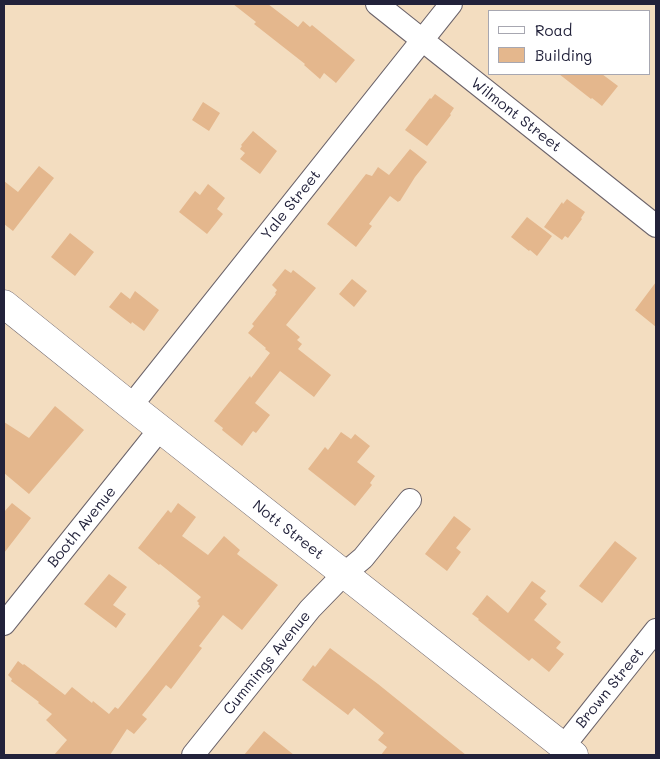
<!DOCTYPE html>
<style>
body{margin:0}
#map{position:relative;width:660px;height:759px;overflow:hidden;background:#f3ddc0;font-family:Mali,sans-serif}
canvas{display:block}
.frame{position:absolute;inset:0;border:5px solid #22223b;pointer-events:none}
.legend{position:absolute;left:488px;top:10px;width:162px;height:65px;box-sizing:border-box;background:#fff;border:1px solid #a7a7b1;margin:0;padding:6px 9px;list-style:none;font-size:15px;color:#22223b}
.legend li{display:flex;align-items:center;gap:10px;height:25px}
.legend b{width:25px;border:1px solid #a7a7b1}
</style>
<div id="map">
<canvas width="660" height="759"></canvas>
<div class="frame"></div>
<ul class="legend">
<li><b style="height:6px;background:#fff"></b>Road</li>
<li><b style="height:14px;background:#e4b78d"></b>Building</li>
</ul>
</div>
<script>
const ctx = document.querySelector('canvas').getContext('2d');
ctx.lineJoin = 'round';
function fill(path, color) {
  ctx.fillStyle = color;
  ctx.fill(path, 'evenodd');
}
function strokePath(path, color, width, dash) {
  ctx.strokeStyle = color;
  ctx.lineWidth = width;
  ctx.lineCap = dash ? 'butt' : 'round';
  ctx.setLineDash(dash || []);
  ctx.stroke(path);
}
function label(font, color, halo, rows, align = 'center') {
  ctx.font = font + ' Mali,sans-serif';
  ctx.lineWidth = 4.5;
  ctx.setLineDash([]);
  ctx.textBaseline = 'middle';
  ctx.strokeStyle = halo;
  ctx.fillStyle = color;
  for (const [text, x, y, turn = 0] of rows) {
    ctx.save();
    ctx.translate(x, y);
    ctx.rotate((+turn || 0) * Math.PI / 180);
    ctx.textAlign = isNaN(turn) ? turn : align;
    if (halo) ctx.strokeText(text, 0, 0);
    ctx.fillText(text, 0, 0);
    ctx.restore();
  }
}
const building = new Path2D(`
 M233,4H268L298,27L303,21L310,27L312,25L355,60L336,83L324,73L320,79L304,65L305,64L254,24L256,22Z
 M559,74H602L618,86L602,106L592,98L591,99Z
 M435,94L454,108L450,114L451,115L427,146L405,130L430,98L431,99Z
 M203,102L220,113L209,131L192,120Z
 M253,131L277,151L260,174L240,159L245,153L240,149L242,146L241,145Z
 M410,149L427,162L415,177L400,201H399L398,202L390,196L369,224L372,226L356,247L327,224L366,174L372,176L378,167L389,175Z
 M39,166L54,178L13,231L4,224V181L18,192Z
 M208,184L225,198L217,209L223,214L207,234L179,212L195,191L200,195Z
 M567,199L585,212L581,218L582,219L568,238L565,236L562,240L544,227L562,202L563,204Z
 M527,217L552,236L537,256L530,250L529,251L511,237Z
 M70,233L94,252L75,276L51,257Z
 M285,269L291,273L293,270L316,288L286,325L300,337L297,340L302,344L298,349L331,375L314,397L280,371L255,403L270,415L256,433L253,431L242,446L222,430L223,428L214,421L250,376L251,378L270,353L265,349L266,348L248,333L254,326L252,324L276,294L275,293L277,290L272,285Z
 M352,279L367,291L354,307L339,294Z
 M656,282V327L635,310Z
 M135,291L159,310L144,331L132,322L131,324L109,307L121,292L130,299Z
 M55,406L84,430L29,494L4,473V422L29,438Z
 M341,432L351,439L355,434L370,446L357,462L375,476L370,483L372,485L355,506L308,469L325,447L328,450Z
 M12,503L31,518L4,553V512Z
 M178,503L196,517L182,536L208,555L224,536L240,550L237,554L278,585L242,630L223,615L199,646L202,648L171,689L166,685L142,715L147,719L134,734L127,729L110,755H54L67,740L46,720L52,714L38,703L39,702L11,681L12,679L8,675L18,661L23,665L24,664L65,695L72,687L92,703L93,701L109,714L115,707L118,709L148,672L200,606L198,604L199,603L197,601L201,597L160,564L159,565L138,548L168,510L171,513Z
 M454,516L471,529L456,548L461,552L447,571L425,554Z
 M615,541L637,558L602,603L579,586Z
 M109,574L127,587L113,605L126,614L116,628L84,604Z
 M532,581L546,591L540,598L547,604L534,620L561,642L556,648L564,654L549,672L532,658L529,661L478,620L479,619L472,614L487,595L508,613Z
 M330,648L378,684L466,755H381L387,747L378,740L384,733L354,708L348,715L302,680L313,665L315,667Z
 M264,731L294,755H244Z`);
const minor = new Path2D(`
 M377,4L656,226
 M131,406L451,4
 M4,624L160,429
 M563,747L656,630
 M193,755L310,609L344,574L363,558L410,500`);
const tertiary = new Path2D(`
 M4,304L131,406L574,755`);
const streetNames = [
 ["Wilmont Street",516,115,38],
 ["Yale Street",291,205,-51],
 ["Booth Avenue",82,527,-51],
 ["Nott Street",288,530,38],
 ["Cummings Avenue",267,663,-51],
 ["Brown Street",610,688,-51]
];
fill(building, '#e4b78d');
strokePath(minor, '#6b636a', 24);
strokePath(tertiary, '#6b636a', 29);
strokePath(minor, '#fff', 22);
strokePath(tertiary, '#fff', 28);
label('15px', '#22223b', '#fff', streetNames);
</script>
